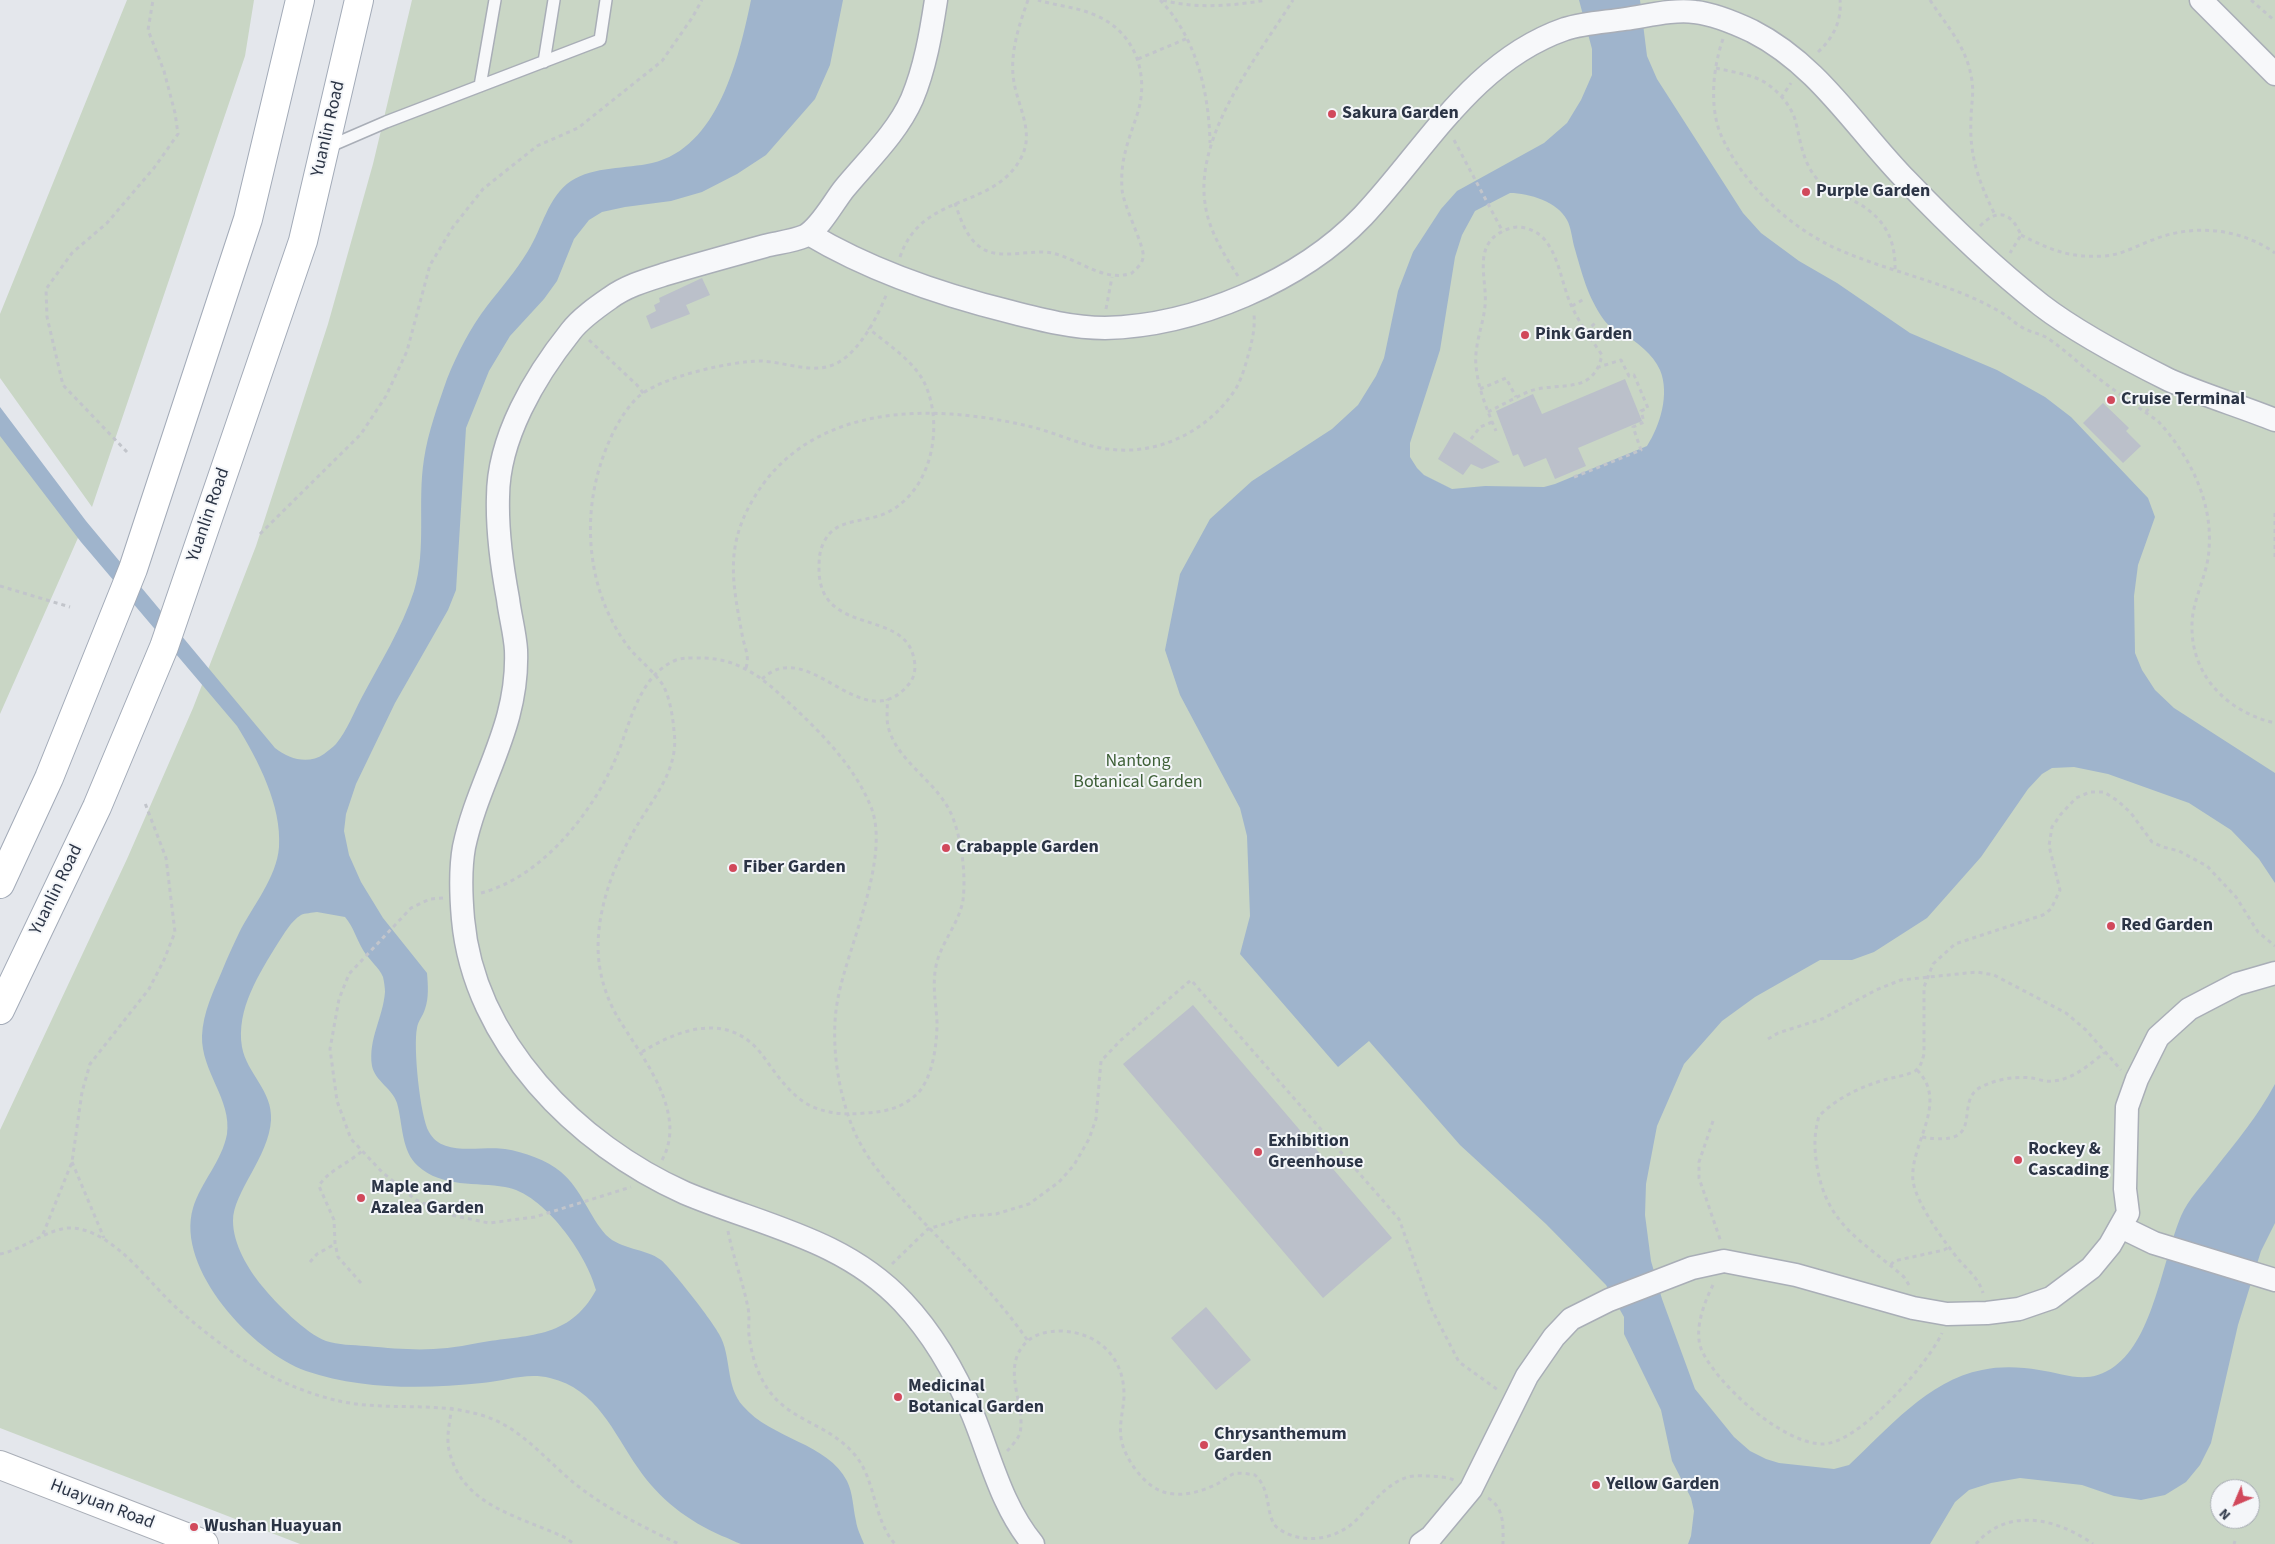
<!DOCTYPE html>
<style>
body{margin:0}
#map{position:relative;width:2275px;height:1544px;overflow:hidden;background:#e4e7ec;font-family:"Source Sans 3",sans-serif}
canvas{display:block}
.north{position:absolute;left:2210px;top:1479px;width:50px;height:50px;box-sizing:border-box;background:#f4f6f9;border:1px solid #a4a8b1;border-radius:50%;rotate:225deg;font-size:14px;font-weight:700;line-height:20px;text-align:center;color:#2b3445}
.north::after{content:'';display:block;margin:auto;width:18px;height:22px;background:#d1495b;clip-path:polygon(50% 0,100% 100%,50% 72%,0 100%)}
</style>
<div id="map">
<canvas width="2275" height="1544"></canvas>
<div class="north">N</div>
</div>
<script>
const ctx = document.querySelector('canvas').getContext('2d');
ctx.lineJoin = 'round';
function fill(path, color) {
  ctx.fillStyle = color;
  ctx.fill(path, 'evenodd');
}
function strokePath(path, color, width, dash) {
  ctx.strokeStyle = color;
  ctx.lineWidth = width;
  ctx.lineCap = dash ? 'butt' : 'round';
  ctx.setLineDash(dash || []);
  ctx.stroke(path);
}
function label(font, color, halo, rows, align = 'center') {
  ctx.font = font + ' "Source Sans 3",sans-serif';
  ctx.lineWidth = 4;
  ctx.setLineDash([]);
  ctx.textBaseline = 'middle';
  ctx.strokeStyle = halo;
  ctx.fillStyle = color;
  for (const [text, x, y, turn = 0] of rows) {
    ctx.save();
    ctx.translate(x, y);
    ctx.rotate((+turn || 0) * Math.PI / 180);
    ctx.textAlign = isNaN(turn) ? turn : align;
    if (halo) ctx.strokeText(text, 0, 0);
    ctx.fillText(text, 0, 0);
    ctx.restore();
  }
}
const green = new Path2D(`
 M127,0H254L245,56L92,507L0,378V314Z
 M412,0H2275V1544H300L0,1428V1130L127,859L193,708L256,546L328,324L373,164ZM2220,1489H2250V1519H2220Z
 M0,417L81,531L0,714Z`);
const water = new Path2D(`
 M751,0H843L830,65L815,99L766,155L737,174L702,192L671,201L625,207L602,212L589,220L574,239L557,281L544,299L510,336L489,371L466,428L456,590L448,610L395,703L356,784L346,814L344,831L349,855L361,882L383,918L427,973C428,985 429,998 425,1009C423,1016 418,1021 417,1028C413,1046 420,1116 429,1132C443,1158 483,1145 505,1149C524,1152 547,1160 561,1172C582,1190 589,1216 606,1235C621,1250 645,1248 661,1260C670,1267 714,1323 719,1334C732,1356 725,1386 743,1406C771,1439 828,1443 847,1481C853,1493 853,1508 856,1521C857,1529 861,1536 864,1544C834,1544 805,1544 775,1544C764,1544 751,1544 741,1544C735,1542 728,1538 722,1536C688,1521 659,1499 638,1468C613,1432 597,1389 550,1378C527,1372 505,1381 482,1383C425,1389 362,1390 306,1371C253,1352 175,1269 193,1208C201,1182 222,1161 227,1134C232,1100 201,1071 202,1036C203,1013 213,992 222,971C227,958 233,946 239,933C252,907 277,877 279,847C282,806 258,760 237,726L81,542L0,436V407L86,521L275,748C289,759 308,765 324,754C328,751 333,747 336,744C347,731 354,712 362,697C380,663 402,628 414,591C427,548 417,503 424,459C428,432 438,405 447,379C457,354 470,328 487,306C501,288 516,271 528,251C542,229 548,196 571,181C594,166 626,169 652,163C718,148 739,58 751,0ZM317,912L345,917C354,928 356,938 363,950C368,959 379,967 383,977C384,981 385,988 385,992C383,1018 368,1039 372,1066C375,1081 393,1089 397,1103C403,1124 401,1151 418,1166C442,1188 477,1182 505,1187C544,1193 587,1255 596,1290C569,1340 527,1334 478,1343C435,1352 409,1350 366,1346C353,1345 338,1345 326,1341C305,1333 276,1303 262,1286C248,1269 233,1244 233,1221C233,1192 269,1157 271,1120C273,1091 247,1074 242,1047C236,1009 259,974 278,943C284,934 291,921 301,915C305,913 312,913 317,912Z
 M1579,0H1640L1647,56L1657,79L1743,213L1761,233L1799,261L1837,283L1910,333L1997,370L2045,397L2071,417L2148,498L2155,517L2138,565L2134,596L2135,653L2142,670L2155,690L2174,708L2275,773V883L2259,859L2231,830L2189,803L2108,774L2074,767L2052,768L2042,774L2028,789L1981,857L1927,918L1874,952L1852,960H1820L1755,997L1722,1021L1684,1064L1657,1126L1646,1184L1645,1215L1651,1261L1662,1299L1695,1389L1734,1437L1750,1451L1766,1459L1779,1463L1834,1469L1849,1465C1887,1430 1928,1380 1982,1370C2001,1366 2021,1367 2039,1370C2067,1374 2088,1386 2115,1366C2153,1339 2163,1259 2181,1216C2189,1198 2202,1186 2214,1170C2236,1142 2258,1116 2275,1084V1223L2261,1251L2238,1325L2211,1443L2200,1465L2186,1482L2165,1495L2141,1500L2114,1496L2082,1485L2020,1478L1991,1483L1969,1490L1955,1502L1930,1544H1688L1691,1536L1694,1511L1691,1498L1672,1461L1661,1410L1624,1334V1317L1606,1285L1546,1224L1460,1145L1369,1041L1338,1067L1240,954L1250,916L1247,836L1240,808L1180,695L1165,650L1180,574L1210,519L1252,481L1332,429L1358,405L1376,376L1384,358L1398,291L1413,252L1441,209L1457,191L1544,143L1567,123L1581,100L1592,75V49ZM1510,193C1529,193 1558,202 1567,220C1571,227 1572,238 1574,246C1582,273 1587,296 1604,320C1608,326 1615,329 1622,333C1637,342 1653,354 1660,370C1670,394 1660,426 1647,446L1555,484L1544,487L1485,486L1452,489L1424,475L1417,468L1410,457V443L1440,350L1455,257L1462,235L1475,211Z`);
const building = new Path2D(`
 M702,278L710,295L686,305L690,314L651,329L646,316L656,311L654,305L660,302L659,298Z
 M1625,379L1642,421L1578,448L1586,466L1555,479L1546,458L1524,467L1518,454L1513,456L1496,411L1533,394L1542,414Z
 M2103,403L2129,428L2126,431L2141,446L2123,463L2083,423Z
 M1454,432L1471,443L1500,462L1482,469L1471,464L1463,475L1438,459Z
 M1193,1005L1392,1238L1323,1298L1123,1064Z
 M1206,1307L1251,1360L1216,1390L1171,1338Z`);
const path = new Path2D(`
 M1160,0C1196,37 1209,92 1210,143
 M1163,0C1195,9 1233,6 1266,0
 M1930,0C1947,27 1967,46 1972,81C1974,94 1971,106 1971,119C1969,156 1979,182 1995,215
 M2251,0L2275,21
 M1723,39C1713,67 1709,107 1721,135C1742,183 1788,226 1835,248C1888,272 1945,281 1997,310C2007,315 2015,324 2025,329C2033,333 2042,334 2049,339C2062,348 2073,358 2085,368C2108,386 2133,404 2158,421C2189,455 2213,501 2209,549C2208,574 2193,598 2192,623C2190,675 2227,712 2275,723
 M1818,52C1833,38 1842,21 1840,0
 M1138,59L1188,38
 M1716,68C1728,71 1741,73 1753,77C1771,82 1792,104 1796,123C1801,144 1803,162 1817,179C1824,188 1835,192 1846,197C1879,212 1896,233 1895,270
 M1781,98L1791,83
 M1454,140L1503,232
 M955,203C960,218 967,240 983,249C1002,260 1031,249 1052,253C1079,259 1104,283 1132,273C1136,269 1142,264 1143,258C1146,248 1123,206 1122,189C1120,160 1128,142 1137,115C1150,76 1136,33 1097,16C1078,7 1057,6 1038,0
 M1980,226C1998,208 2011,212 2021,235L2010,253
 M2021,235C2051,250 2069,258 2104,256C2122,255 2138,245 2155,239C2194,224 2240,228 2275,253
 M900,257C922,191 995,211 1022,156C1034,131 1018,107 1014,82C1009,55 1019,25 1028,0
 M1238,276C1224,255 1208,229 1205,203C1195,134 1258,56 1293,0
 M1572,306L1584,299
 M1106,309L1112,277
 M1586,332L1597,321
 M589,340L637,385L644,394
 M1480,389L1506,378L1516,397
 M1488,412C1502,405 1516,397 1530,391C1561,381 1593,396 1602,355C1591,339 1580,324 1572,307C1561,284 1559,251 1540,235C1532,229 1520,225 1511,228C1469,241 1488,278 1485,306C1483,326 1474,345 1476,366C1478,388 1487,410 1496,431
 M2146,412L2158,397
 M1471,439L1480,427L1492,422
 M127,452L63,385L47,317L46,289L72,253L107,223L154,168L178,134L175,113L164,71L148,30L153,0
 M1574,477L1641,450L1633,427L1644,422L1641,411L1648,408L1634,375L1629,376L1621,360L1599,367
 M2275,513V558
 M260,534L361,434L386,396L407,351L430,265L453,227L483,189L537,146L578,128L662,61L692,18L702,0
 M0,586L70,607
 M746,668C750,655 744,647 742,634C733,585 725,549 751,503C807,402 931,403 1028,426C1055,432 1081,446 1108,449C1158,456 1208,431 1235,390C1243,377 1246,362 1250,349C1253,336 1255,327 1254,314
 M762,679C810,634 862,741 909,684C915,677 916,667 914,659C905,608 821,637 819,571C819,561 819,551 824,542C836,516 868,524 890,511C933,488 945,422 923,380C911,359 886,343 868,328
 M481,893C543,877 595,810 618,753C631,720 640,675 676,660C682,658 687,658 694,658C727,657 748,667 774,689C811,723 852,760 871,807C891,857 848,946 838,998C830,1038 837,1088 852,1126C866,1161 890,1185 914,1212C953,1254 995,1293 1028,1341
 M443,898L430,899L411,908L349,974L339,999L330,1049L337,1101L351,1139L382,1172L416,1200L451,1215L489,1223L535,1217L631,1187
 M1768,1039L1778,1033L1822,1019L1876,990L1901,980L1977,972L1994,975L2066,1013L2086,1030L2121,1070
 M642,1052C682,1027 731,1012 763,1056C777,1075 791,1097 813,1107C830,1114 847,1115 865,1113C885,1112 902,1108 917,1094C933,1078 937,1044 937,1022C936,1003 932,986 936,966C941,942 959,924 963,900C966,876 962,843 954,821C941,782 897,764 888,726C886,717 888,708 887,699
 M1917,1070C1950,1103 1909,1144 1913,1181C1916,1203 1945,1243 1959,1260C1968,1270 1979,1279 1983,1293
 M1713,1121L1699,1162V1178L1721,1242
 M1922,1137C1991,1149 1950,1100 1983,1086C1998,1079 2016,1076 2032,1078C2038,1079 2045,1082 2051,1081C2071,1081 2089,1065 2104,1053
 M662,1160C689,1112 640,1055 617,1016C608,1001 601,980 599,962C594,921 610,873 630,838C648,803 680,773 674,731C673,718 670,699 664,687C656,673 640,661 630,649C590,598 581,527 600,466C607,443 620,414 638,397C660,377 731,361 761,361C787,362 815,376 839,362C861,349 878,316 887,293
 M72,1162L104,1238
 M728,1231C733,1257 743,1282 748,1308C750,1317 748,1326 749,1335C752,1360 761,1386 780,1403C804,1424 832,1428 855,1455C876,1480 873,1519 895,1544
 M43,1234L72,1162L82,1092L90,1064L149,989L164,960L175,932L166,858L145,803
 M0,1254C23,1250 51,1226 73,1228C116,1232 149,1284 180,1311C203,1331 229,1351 255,1367C279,1382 312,1395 339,1401C388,1412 439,1400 487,1417C522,1429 546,1460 574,1483C605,1508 643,1527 679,1544
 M310,1262L317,1254L335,1244
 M892,1264L928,1229L970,1216L996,1214L1029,1204L1059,1182L1074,1165L1089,1139L1096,1119L1101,1061L1121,1040L1191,980L1399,1219L1431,1308L1459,1362L1498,1390
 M1891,1265L1894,1261L1944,1250L1949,1247
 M361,1283L338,1257L335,1243L334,1220L319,1186C326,1172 349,1163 362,1151
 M1713,1285C1704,1303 1693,1331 1702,1351C1719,1386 1782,1443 1822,1444C1858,1445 1928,1364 1942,1333
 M1909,1285L1904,1277C1862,1240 1827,1226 1817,1166C1814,1148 1814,1134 1819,1116C1837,1098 1860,1087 1884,1080C1894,1077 1905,1076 1915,1071C1921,1067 1922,1061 1924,1054V987L1933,964L1955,944L2043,915L2051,909L2060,890L2049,846L2052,827L2061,814L2076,798L2090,792H2104L2118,801L2131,813L2152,842L2163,847L2179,851L2207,866L2236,897L2258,932L2275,946
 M452,1407C450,1420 446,1437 449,1450C462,1507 520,1516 566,1538L574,1544
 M1007,1451C1011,1447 1018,1439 1020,1433C1026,1406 1003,1373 1022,1347C1032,1334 1046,1331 1062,1331C1100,1333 1125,1359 1124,1397C1123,1413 1118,1427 1122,1443C1126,1458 1139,1477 1152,1486C1171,1500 1197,1494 1217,1484C1222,1481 1227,1477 1233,1474C1240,1472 1248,1474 1255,1475C1273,1491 1264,1519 1279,1529C1301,1544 1332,1541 1353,1523C1370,1508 1384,1484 1408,1477C1414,1475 1421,1476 1427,1476C1436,1476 1446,1477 1454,1480
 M1488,1498C1505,1508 1503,1527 1503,1544
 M1976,1544C2008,1506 2058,1519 2093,1544
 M2234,1544L2235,1541`);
const lane = new Path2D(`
 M544,62L554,0
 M480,86L495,0
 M328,147L386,122L600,40L606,0`);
const street = new Path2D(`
 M936,0C931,33 925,68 912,99C897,133 867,161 844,189C833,203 820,228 805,236C793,241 777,243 765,246C732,255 699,264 666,274C647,280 626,286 610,298C597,307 581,318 571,331C535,376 498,438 498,497C497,531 502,567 508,599C510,616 515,633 516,650C519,727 479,777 464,847C460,869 461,896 463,919C474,1042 577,1145 685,1193C761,1225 844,1239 903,1302C933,1334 956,1374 973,1415C991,1459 1002,1507 1033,1544
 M2201,0L2275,74
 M809,234C871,271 942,295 1011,312C1042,320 1073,328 1105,328C1195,326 1301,281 1363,216C1426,149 1473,61 1565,29C1584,23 1606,22 1625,19C1647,16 1673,9 1695,12C1714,14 1735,23 1752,31C1819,65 1856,129 1907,181C1949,225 1994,268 2041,305C2076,332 2129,360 2169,380C2203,395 2240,406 2275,420
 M2121,1227L2154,1243L2275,1280
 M1421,1544L1431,1537L1471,1489L1527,1376L1554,1337L1571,1319L1609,1300L1692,1268L1724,1261L1796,1275L1913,1308L1947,1314L1987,1313L2019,1309L2051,1298L2091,1268L2110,1245L2128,1213L2125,1189L2127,1107L2137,1079L2158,1037L2189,1009L2237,984L2275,973`);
const secondary = new Path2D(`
 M0,1465L204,1544`);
const primary = new Path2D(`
 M0,884L49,778L133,569L248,219L300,0
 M0,1010L97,807L164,647L303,241L359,0`);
const markers = [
 [1332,114,5,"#d1495b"],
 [1806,192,5,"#d1495b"],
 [1525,335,5,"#d1495b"],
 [2111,400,5,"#d1495b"],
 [946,848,5,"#d1495b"],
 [733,868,5,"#d1495b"],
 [2111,926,5,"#d1495b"],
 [1258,1152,5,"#d1495b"],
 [2018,1160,5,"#d1495b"],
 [361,1198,5,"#d1495b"],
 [898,1397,5,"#d1495b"],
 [1204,1445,5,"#d1495b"],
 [1596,1485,5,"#d1495b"],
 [194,1527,5,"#d1495b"]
];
const poiNames = [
 ["Sakura Garden",1342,114],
 ["Purple Garden",1816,192],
 ["Pink Garden",1535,335],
 ["Cruise Terminal",2121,400],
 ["Crabapple Garden",956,848],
 ["Fiber Garden",743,868],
 ["Red Garden",2121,926],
 ["Exhibition",1268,1142],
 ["Greenhouse",1268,1163],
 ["Rockey &",2028,1150],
 ["Cascading",2028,1171],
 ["Maple and",371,1188],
 ["Azalea Garden",371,1209],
 ["Medicinal",908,1387],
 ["Botanical Garden",908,1408],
 ["Chrysanthemum",1214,1435],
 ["Garden",1214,1456],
 ["Yellow Garden",1606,1485],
 ["Wushan Huayuan",204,1527]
];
const streetNames = [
 ["Yuanlin Road",329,129,-77],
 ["Yuanlin Road",209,515,-71],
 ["Yuanlin Road",57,890,-64],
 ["Huayuan Road",102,1505,21]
];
const parkNames = [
 ["Nantong",1138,762],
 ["Botanical Garden",1138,783]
];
fill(green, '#c9d6c5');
fill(water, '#9fb4cc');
fill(building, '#bbc0ca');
strokePath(lane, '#a9aeb7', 14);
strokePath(street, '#a9aeb7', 25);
strokePath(secondary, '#a9aeb7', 30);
strokePath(primary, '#a3abb8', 30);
strokePath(path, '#c2c5cb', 3, [4, 4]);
strokePath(lane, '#f7f8fa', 11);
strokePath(street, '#f7f8fa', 22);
strokePath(secondary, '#fff', 28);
strokePath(primary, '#fff', 28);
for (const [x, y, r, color] of markers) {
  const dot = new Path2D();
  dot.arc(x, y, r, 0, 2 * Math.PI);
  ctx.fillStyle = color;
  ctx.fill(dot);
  strokePath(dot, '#f4f6f9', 2);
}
label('bold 18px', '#2b3445', '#f4f6f9', poiNames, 'left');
label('18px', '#2b3445', '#f4f6f9', streetNames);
label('18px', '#3f6138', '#f4f6f9', parkNames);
</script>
